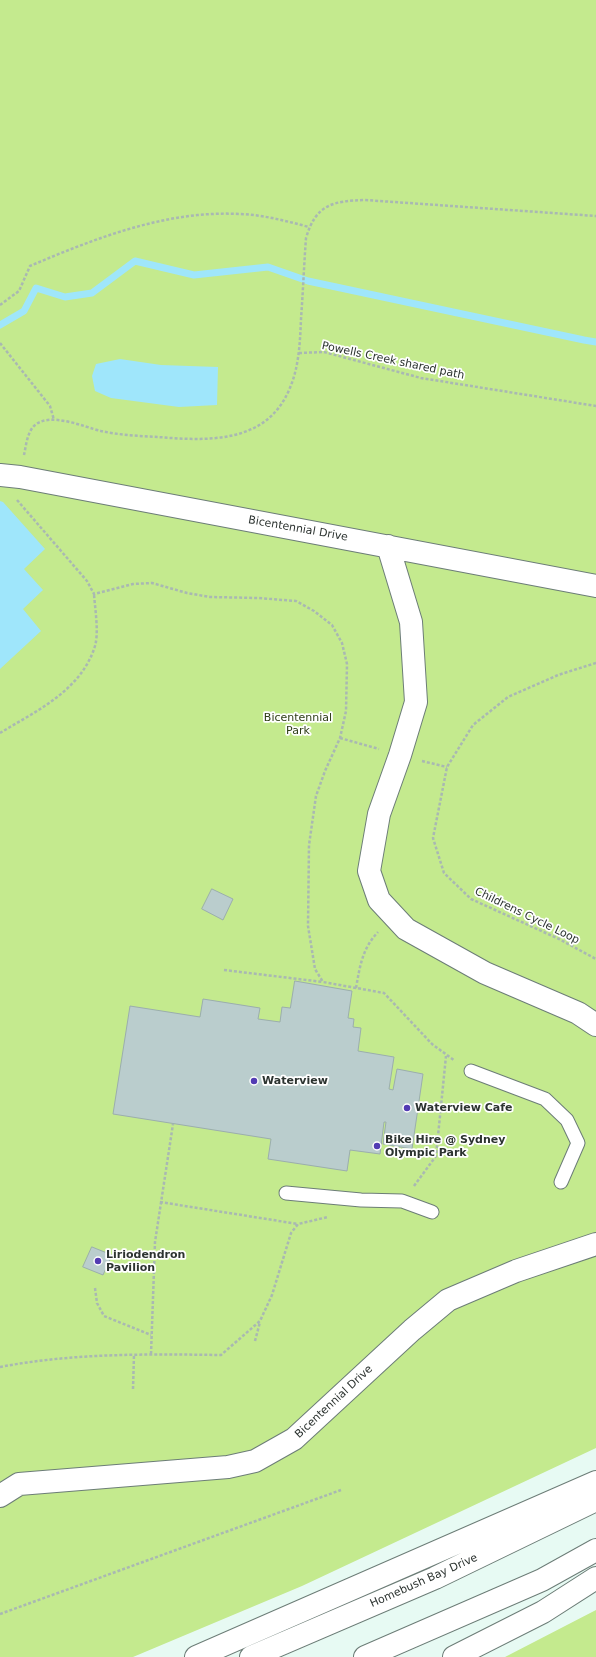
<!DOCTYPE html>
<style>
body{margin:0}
canvas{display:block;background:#e7faf3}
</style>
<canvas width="596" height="1657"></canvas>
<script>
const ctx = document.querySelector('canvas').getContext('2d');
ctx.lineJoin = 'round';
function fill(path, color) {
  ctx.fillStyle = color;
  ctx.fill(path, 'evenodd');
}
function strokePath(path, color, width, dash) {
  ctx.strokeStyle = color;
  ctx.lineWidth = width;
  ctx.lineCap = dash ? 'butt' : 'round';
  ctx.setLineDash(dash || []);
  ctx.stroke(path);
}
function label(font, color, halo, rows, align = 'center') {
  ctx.font = font + ' "DejaVu Sans",sans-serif';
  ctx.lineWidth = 3.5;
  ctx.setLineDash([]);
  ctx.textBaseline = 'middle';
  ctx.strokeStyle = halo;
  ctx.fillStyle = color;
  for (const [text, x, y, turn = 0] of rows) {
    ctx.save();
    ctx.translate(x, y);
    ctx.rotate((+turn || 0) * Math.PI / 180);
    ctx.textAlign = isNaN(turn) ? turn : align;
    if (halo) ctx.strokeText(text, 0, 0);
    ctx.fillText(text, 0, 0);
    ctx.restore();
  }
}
const green = new Path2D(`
 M0,0H596V1448L302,1586L133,1657H0Z
 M596,1610V1657H505Z`);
const water = new Path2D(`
 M120,359L161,365L218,367L217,405L179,407L111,398L95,391L92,376L96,364Z
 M0,501L3,502L45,549L24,569L43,590L23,609L41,631L0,669Z`);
const stream = new Path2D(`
 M0,325L24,311L36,288L65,297L92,293L135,261L194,275L268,267L308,281L584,340L596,342`);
const building = new Path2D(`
 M212,889L233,899L223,920L202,909Z
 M295,981L352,991L348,1018L354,1019L353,1027L361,1028L358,1051L394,1057L389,1089L393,1090L397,1069L423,1074L412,1149L383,1144L386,1122H384L380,1154L350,1150L347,1171L268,1159L271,1139L113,1114L130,1006L200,1017L203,999L260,1008L258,1019L280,1022L282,1007L290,1008Z
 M92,1247L112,1255L103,1275L83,1267Z`);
const path = new Path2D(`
 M0,305L19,291L30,266C96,238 167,210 240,214C264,215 286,221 309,227
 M0,343L50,406L54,420
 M299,353L324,352L421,378L596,406
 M24,455C26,446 27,433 34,426C49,411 84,427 101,431C119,435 139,436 158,437C207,441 266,444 289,390C299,368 300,343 301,319C303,292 304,265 306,238C316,204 333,201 365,200L596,216
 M17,500L87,581L94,594L133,584L152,583L187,593L210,597L258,598L296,601L314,611L332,625L342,643L347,664L346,711L340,738L325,771L316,796L309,845L308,926L315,969L323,982L384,993L432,1044L455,1061
 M596,663L558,675L508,697L473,725L447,767L433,838L444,873L471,899L559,939L596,959
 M0,733C36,711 81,691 95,646C99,632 95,609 94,594
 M340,738L379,749
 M422,761L447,767
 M224,970L323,982
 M356,988C360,966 362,949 378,932
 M414,1186L436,1156L446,1056
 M160,1202L298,1224
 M95,1288L97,1303L104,1316L151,1335
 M255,1341L260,1322
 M151,1354L155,1242L173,1124
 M0,1367C73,1353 147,1354 221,1355L260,1321L272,1295L291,1233L298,1224L328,1217
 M133,1389L134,1355
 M0,1614L341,1490`);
const lane = new Path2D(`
 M471,1071L545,1099L567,1120L578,1143L561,1182
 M286,1193L361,1200L402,1201L432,1212`);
const street = new Path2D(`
 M0,475L20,477L596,586
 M388,546L411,622L416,702L400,755L379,814L369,871L379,900L406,929L485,973L578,1013L596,1025
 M0,1496L19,1484L228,1467L255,1461L294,1439L412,1330L448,1300L516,1271L596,1244`);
const highway = new Path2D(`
 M196,1657L596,1482
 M251,1657L435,1578L596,1500
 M365,1657L542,1580L596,1550
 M454,1657L543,1612L596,1578`);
const markers = [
 [254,1081,4,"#523bb3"],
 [407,1108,4,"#523bb3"],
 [377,1146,4,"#523bb3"],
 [98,1261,4,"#523bb3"]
];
const streetNames = [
 ["Powells Creek shared path",393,361,12],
 ["Bicentennial Drive",298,529,10],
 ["Childrens Cycle Loop",527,916,26],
 ["Bicentennial Drive",334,1402,-43],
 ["Homebush Bay Drive",424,1581,-24]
];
const parkNames = [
 ["Bicentennial",298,718],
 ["Park",298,731]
];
const poiNames = [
 ["Waterview",262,1081],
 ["Waterview Cafe",415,1108],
 ["Bike Hire @ Sydney",385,1140],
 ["Olympic Park",385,1153],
 ["Liriodendron",106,1255],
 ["Pavilion",106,1268]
];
fill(green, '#c4ea8e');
fill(water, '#9fe6fb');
strokePath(stream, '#9fe6fb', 7);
fill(building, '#bacdcd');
strokePath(building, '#9baead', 1);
strokePath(lane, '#6c7d77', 15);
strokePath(street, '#6c7d77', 24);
strokePath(highway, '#6c7d77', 24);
strokePath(path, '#a9b8b2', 2.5, [3, 2]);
strokePath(lane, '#fff', 13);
strokePath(street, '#fff', 22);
strokePath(highway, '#fff', 22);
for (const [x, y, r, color] of markers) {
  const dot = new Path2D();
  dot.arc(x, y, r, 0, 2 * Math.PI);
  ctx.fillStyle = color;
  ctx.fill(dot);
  strokePath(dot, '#fff', 1.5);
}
label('11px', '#2c3330', '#fff', streetNames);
label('11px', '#2d3c16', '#fff', parkNames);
label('bold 11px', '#2c3330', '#fff', poiNames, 'left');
</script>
